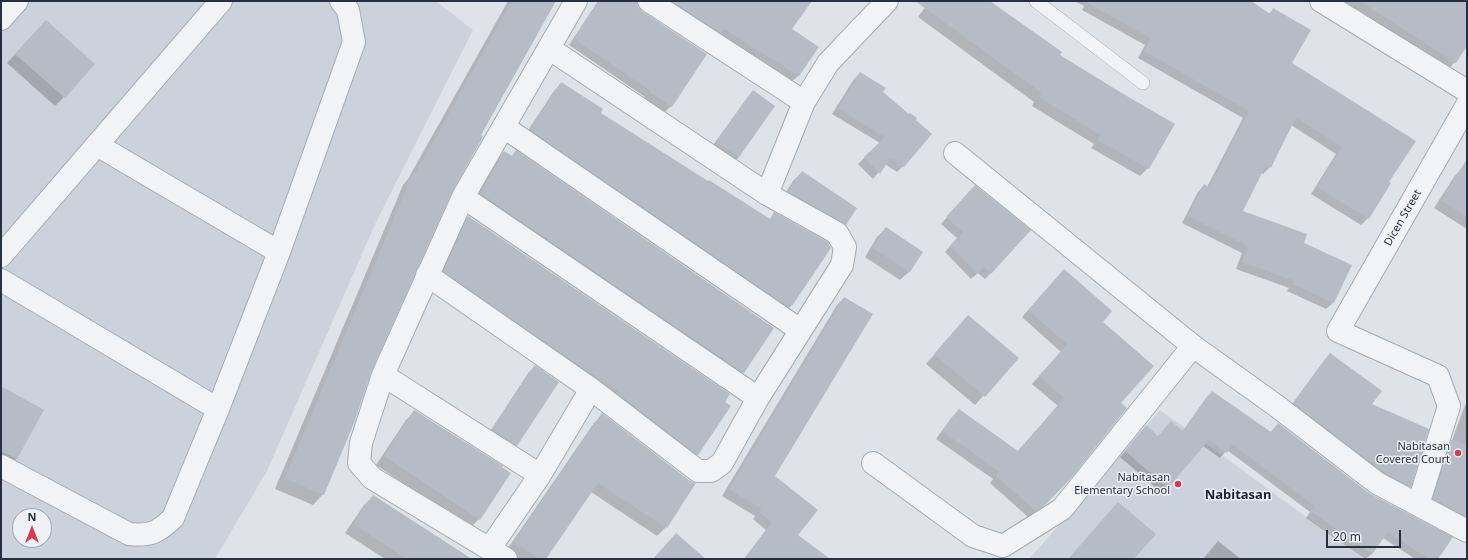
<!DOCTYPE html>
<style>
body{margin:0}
#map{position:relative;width:1468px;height:560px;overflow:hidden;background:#dee3e9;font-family:"Noto Sans",sans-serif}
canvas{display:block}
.frame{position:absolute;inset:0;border:2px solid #263041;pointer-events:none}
.north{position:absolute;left:12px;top:508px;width:40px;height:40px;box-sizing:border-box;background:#eef2f6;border:1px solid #9ea4ae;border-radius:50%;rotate:0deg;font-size:11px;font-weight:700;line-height:16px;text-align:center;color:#263041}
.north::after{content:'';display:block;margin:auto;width:14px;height:18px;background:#d83953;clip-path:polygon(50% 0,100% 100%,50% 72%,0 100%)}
.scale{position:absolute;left:1326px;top:530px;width:75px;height:18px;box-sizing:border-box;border:2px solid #263041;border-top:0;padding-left:5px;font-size:12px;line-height:14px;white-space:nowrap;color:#263041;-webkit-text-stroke:3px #eef2f6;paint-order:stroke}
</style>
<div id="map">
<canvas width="1468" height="560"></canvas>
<div class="frame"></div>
<div class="north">N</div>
<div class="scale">20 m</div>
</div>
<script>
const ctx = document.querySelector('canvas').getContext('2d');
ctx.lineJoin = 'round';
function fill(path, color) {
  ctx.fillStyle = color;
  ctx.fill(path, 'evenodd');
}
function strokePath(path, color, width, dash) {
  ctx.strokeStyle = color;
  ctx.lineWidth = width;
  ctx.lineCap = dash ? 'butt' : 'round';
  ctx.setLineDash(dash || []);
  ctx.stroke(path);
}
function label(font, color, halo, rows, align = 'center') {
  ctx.font = font + ' "Noto Sans",sans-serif';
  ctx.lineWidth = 3;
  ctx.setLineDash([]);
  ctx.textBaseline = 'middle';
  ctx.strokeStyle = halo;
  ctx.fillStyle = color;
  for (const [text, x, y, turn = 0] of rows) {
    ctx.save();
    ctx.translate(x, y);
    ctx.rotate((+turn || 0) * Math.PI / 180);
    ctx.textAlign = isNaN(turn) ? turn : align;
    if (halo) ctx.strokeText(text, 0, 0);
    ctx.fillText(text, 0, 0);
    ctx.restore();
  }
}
const built = new Path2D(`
 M1,1H436L473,30L376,222L267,471L215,559H1ZM20,516H44V540H20Z
 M1160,410L1364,559H1029Z`);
const shadow = new Path2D(`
 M508,1H555L480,136L451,191L371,370L323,494L313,505L275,489L403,185L408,179Z
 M598,1H629L671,106L665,112L644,98L645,97L569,45Z
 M648,1H811L791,29L817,47L798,76L788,85Z
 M930,1H989L1148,168L1140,176L1091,148L1094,144L1032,106L1034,102L918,17Z
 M1074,1H1249L1268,14L1273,10L1291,64L1390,183L1368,218L1361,225L1311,194L1336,154L1291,125L1270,167L1263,174L1261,173L1241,211L1302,243L1333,303L1326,309L1287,291L1289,288L1236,269L1242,253L1182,223L1198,192L1204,185L1207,187L1243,118L1138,58L1145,45L1082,10L1084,6Z
 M1335,1H1467V44L1455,62L1447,70Z
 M37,30L64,97L55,106L7,63Z
 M860,73L909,115L903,166L897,172L885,164L873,179L858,164L880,143L832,114L854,79Z
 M562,83L599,113L768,220L775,214L792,305L784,313L523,138L554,91Z
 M753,92L774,106L739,157L733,163L711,148L747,98Z
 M504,152L511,157L516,152L773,328L743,373L737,379L474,200L498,159Z
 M1461,169L1467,173V229L1434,208L1454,177Z
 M802,172L845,224L836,233L780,201L793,181Z
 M969,193L991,273L985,279L978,273L971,279L945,252L957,238L941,224Z
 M468,217L730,406L697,455L690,462L437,279L461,224Z
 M886,228L922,252L909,272L900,280L865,257L877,237Z
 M1057,278L1101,322L1120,403L1047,503L1039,510L1028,517L990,483L993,479L936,439L952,417L959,410L1017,452L1058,406L1032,384L1061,352L1022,317Z
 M844,298L774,476L797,535L828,559H744L766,530L753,519L755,516L722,496L837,305Z
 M968,316L1017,358L975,405L926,364Z
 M1326,358L1371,405L1410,486L1406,490L1380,476L1290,407Z
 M535,366L516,445L510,451L487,436L529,372Z
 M1,388L43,410L16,459L8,467L1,464Z
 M1212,392L1270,433L1278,424L1437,559H1415L1383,538L1372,554L1365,559L1306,518L1310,512L1227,450L1220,458L1203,446L1162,493L1120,457L1146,426L1158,437L1182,432L1206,398Z
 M1467,403V520L1431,502L1449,443L1452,440L1465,405Z
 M415,411L479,519L470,528L376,465L406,420Z
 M602,415L666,527L657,536L591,492L545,559H518L506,551L594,423Z
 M373,496L470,559H385L345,533L364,505Z
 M1218,541L1241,559H1203Z`);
const building = new Path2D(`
 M512,1H556L481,135L483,137L452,192L372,370L354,423L324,495L285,478L413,173L415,174Z
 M599,1H637L638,7L642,11L707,54L672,107L650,92V90L574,39Z
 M672,1H812L792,29L819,47L799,76L724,29L721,33Z
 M915,1H990L1062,52L1060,55L1120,92L1175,124L1149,169L1098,140L1101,135L1039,97L1042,93Z
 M1084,1H1251L1270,14L1273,8L1311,30L1292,63L1416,141L1389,182L1391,183L1369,219L1317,187L1342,147L1296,117L1271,168L1266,165L1243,211L1307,234L1304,243L1352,265L1334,303L1293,284L1295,281L1242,262L1248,246L1188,216L1204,184L1209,187L1249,111L1144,51L1151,38Z
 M1360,1H1467V46L1456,63Z
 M46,20L95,64L65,98L15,54Z
 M860,72L886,88L883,92L909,114L910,113L917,118L916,120L932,134L904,167L890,158L880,174L864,157L885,137L838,108Z
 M561,82L603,109L601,113L708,181L709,180L770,219L774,212L828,242L831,248L792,306L790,304L788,307L530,130Z
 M753,90L775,106L739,157L716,142Z
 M516,150L774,328L744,373L480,193L504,151L512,156Z
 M1467,159V217L1441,200Z
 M802,171L857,208L846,225L788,192Z
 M975,185L1031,230L991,274L984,267L978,274L950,246L963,232L946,217Z
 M468,216L730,394L725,402L731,406L698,455L617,393L618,391L573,361L443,271Z
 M886,227L923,252L910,272L873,248Z
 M1064,269L1112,311L1103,322L1154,366L1121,403L1127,408L1072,477L1047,503L1036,511L996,476L1000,472L942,431L959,409L1018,451L1064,398L1039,376L1067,344L1028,310Z
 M844,297L873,314L775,476L818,510L798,535L830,559H744L772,522L759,512L762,509L729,489Z
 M968,315L1019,358L985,397L934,354Z
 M1330,353L1382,391L1372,404L1429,429L1411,487L1384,472L1293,403Z
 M535,365L559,382L517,446L492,429Z
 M1,386L44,410L17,459L1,451Z
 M1212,391L1271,432L1278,423L1369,493L1453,537L1438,559H1429L1388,532L1372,554L1311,511L1315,506L1232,444L1227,453L1209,440L1168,488L1125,451L1146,425L1158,436L1171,421L1183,431Z
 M414,410L503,466L502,467L511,473L480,520L384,456Z
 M602,413L690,481L696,483L667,528L598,483L546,559H540L514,542Z
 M1452,439L1467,445V517L1433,499Z
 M373,495L472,559H407L353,524Z
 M1118,502L1156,534L1134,559H1068Z
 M676,533L706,559H653Z`);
const lane = new Path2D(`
 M1036,1L1143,83`);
const street = new Path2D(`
 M649,1L804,102
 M1321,1L1467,91
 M1,19L17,1
 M504,127L800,330
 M97,145L279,252
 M955,153L1193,346L1278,407L1377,483L1467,531
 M767,194L804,102L828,63L887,1
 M463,197L758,398
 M1,256L221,1
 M427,275L591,389L698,471H711L722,463L758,398L842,265L845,247L837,233L767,194L550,49
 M1,280L218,409
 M383,375L540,475L591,389
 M873,463L973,536L1003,546L1062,509L1193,346
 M1,466L129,534C151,536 157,533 173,518L218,409L279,252L354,42L348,10L341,1
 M1418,505L1449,406L1438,376L1338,331L1467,105
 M490,548L540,475
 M506,559L372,478L359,463L361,443L383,375L463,197L576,1`);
const markers = [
 [1458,453,4,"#d83953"],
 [1178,484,4,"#d83953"]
];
const streetNames = [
 ["Dicen Street",1403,218,-60]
];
const poiNames = [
 ["Nabitasan",1450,447],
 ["Covered Court",1450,460],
 ["Nabitasan",1170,478],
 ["Elementary School",1170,491]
];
const quarterNames = [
 ["Nabitasan",1238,495]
];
fill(built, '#ccd2db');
fill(shadow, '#0003');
fill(building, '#b5bcc6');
strokePath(lane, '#a3aab3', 14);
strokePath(street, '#a3aab3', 24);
strokePath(lane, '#f1f3f7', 13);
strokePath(street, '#f1f3f7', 22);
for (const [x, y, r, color] of markers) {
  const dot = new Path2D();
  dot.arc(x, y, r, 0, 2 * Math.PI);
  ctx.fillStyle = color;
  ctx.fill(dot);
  strokePath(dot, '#eef2f6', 1.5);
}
label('11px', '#263041', '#eef2f6', streetNames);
label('11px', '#263041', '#eef2f6', poiNames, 'right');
label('bold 13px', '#192132', '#eef2f6', quarterNames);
</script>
